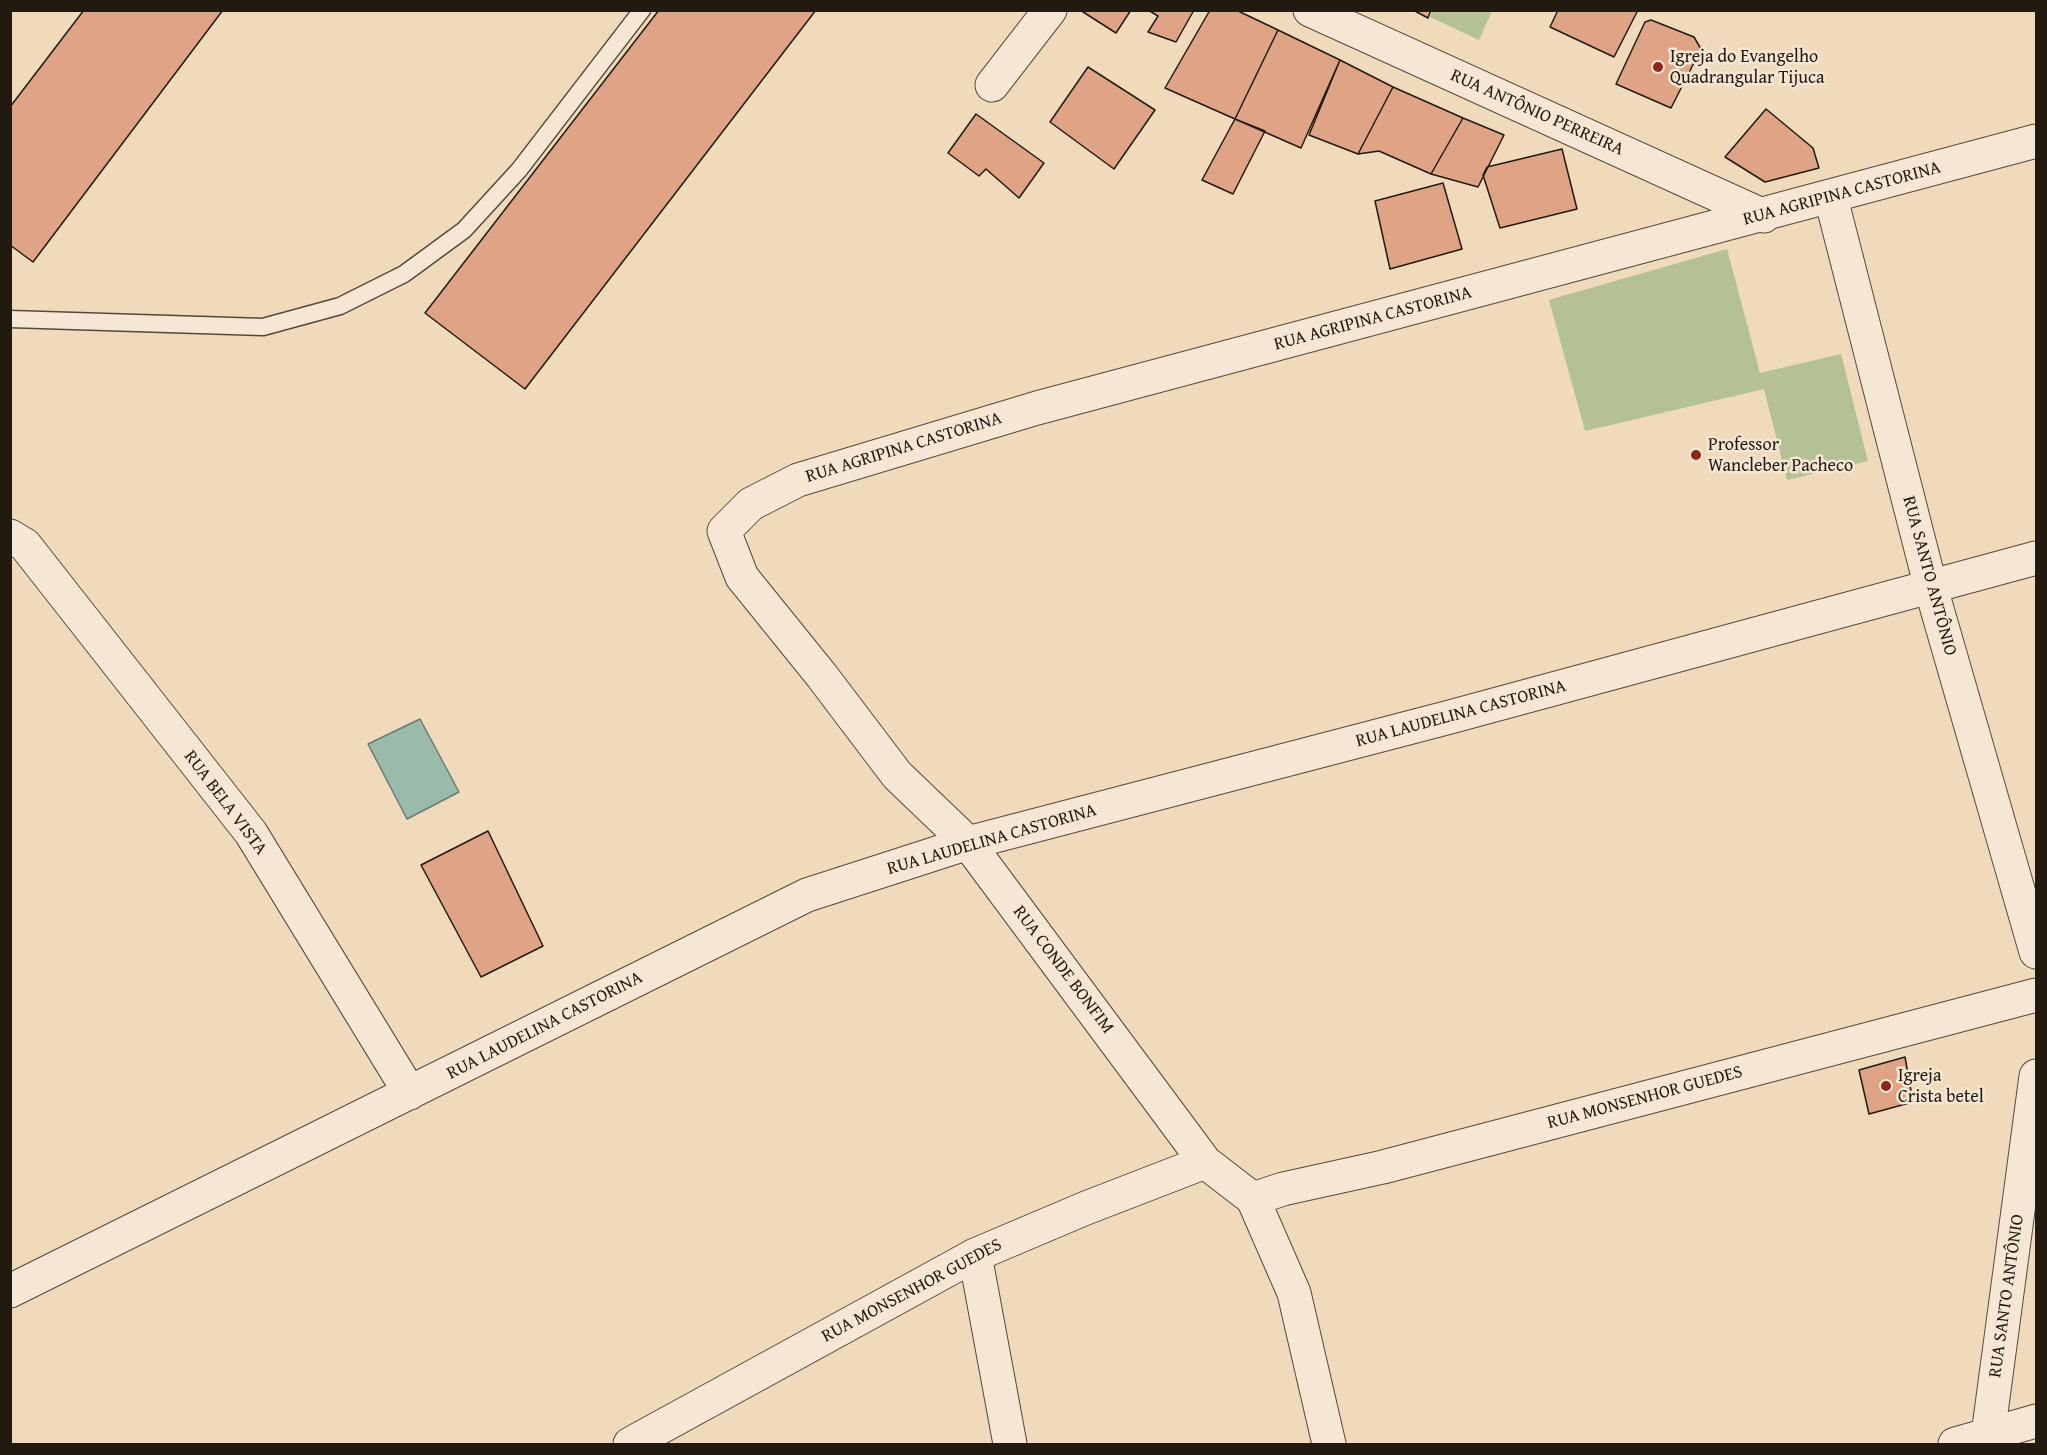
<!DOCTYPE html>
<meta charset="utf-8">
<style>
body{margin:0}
#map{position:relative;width:2047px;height:1455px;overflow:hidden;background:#efdabb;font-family:"Gentium Book Plus",serif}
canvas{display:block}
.frame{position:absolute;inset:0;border:12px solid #211a0f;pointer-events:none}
</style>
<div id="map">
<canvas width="2047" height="1455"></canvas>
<div class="frame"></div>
</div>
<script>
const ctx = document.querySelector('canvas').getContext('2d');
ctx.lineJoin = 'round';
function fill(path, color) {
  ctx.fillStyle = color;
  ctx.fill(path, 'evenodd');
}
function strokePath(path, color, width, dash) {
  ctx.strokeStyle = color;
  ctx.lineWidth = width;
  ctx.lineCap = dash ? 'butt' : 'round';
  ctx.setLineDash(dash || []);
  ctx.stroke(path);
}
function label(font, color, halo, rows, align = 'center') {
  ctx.font = font + ' "Gentium Book Plus",serif';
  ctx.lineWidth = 5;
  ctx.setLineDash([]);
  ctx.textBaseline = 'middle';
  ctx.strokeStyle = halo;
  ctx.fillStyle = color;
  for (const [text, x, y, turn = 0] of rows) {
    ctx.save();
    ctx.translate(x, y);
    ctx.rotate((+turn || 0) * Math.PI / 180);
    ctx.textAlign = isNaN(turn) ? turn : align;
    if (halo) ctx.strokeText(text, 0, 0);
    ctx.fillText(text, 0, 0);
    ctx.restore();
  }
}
const green = new Path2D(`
 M1433,10H1492V11L1479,40L1430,17Z
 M1727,249L1760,373L1841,354L1868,461L1787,480L1764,389L1585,431L1549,300Z`);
const water = new Path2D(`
 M420,719L459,792L407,819L368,744Z`);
const building = new Path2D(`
 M84,10H223L33,262L10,245V107Z
 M659,10H816L525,389L425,313Z
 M1080,10H1131L1116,33Z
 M1148,10H1194L1176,42L1148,32L1158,16Z
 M1210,10H1236L1278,30L1235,119L1165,88Z
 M1413,10H1431L1428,18Z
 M1558,10H1638L1614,57L1550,27Z
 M1651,20L1694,37L1701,49L1671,108L1616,84L1645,22Z
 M1278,30L1340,60L1301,148L1235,119Z
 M1340,60L1393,87L1358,154L1309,135Z
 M1088,67L1155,110L1114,169L1050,122Z
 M1393,87L1463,118L1431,174L1379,151L1358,154Z
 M1766,109L1813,148L1819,168L1765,182L1725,157Z
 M976,114L1044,163L1019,198L986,169L979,176L948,153Z
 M1463,118L1504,135L1478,187L1431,174Z
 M1235,119L1265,131L1233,194L1202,180Z
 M1562,149L1577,209L1500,228L1483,175L1487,167Z
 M1443,183L1462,249L1390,269L1375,201Z
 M488,831L543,946L481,977L421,865Z
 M1905,1057L1913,1102L1869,1114L1859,1070Z`);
const service = new Path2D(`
 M10,319L263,327L340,306L404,274L464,230L519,170L642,10`);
const minor = new Path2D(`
 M1310,10L1764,216
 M992,85L1050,10
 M1831,198L1931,588L2036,952
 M10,536L25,545L251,833L410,1093
 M1253,1199L1283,1189L1383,1167L2036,995
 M975,1255L1010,1444
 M10,1291L807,895L968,843L1450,717L2036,558
 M630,1444L975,1255L1086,1208L1205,1162
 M1329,1444L1294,1293L1253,1199L1205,1162L968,843L897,775L822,676L742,577L724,531L751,504L798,480L1037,408L2036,141
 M1955,1444L2036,1421
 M1983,1444L1988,1435L2036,1076`);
const markers = [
 [1658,67,6,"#8f2418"],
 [1696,455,6,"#8f2418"],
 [1886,1086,6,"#8f2418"]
];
const poiNames = [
 ["Igreja do Evangelho",1670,57],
 ["Quadrangular Tijuca",1670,78],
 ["Professor",1708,445],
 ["Wancleber Pacheco",1708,466],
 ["Igreja",1898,1076],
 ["Crista betel",1898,1097]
];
const streetNames = [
 ["RUA ANTÔNIO PERREIRA",1537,113,24],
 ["RUA AGRIPINA CASTORINA",1842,194,-15],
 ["RUA AGRIPINA CASTORINA",1373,319,-15],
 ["RUA AGRIPINA CASTORINA",904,448,-17],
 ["RUA SANTO ANTÔNIO",1929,576,75],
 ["RUA LAUDELINA CASTORINA",1461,714,-15],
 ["RUA BELA VISTA",225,803,53],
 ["RUA LAUDELINA CASTORINA",992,840,-16],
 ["RUA CONDE BONFIM",1063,970,53],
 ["RUA LAUDELINA CASTORINA",545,1026,-27],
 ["RUA MONSENHOR GUEDES",1645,1098,-15],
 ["RUA MONSENHOR GUEDES",912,1291,-28],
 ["RUA SANTO ANTÔNIO",2007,1296,-82]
];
fill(green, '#b4c194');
fill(water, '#9abbac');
strokePath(water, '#6a7b6d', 1.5);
fill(building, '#dea485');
strokePath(building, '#211a0f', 1.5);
strokePath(service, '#544a3a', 19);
strokePath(minor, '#544a3a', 35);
strokePath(service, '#f5e7d3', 16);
strokePath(minor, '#f5e7d3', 33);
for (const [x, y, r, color] of markers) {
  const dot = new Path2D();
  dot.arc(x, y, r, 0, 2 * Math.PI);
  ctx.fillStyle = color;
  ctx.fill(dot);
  strokePath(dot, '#f5e7d3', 2);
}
label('18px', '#211a0f', '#f5e7d3', poiNames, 'left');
label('18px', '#211a0f', '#f5e7d3', streetNames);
</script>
